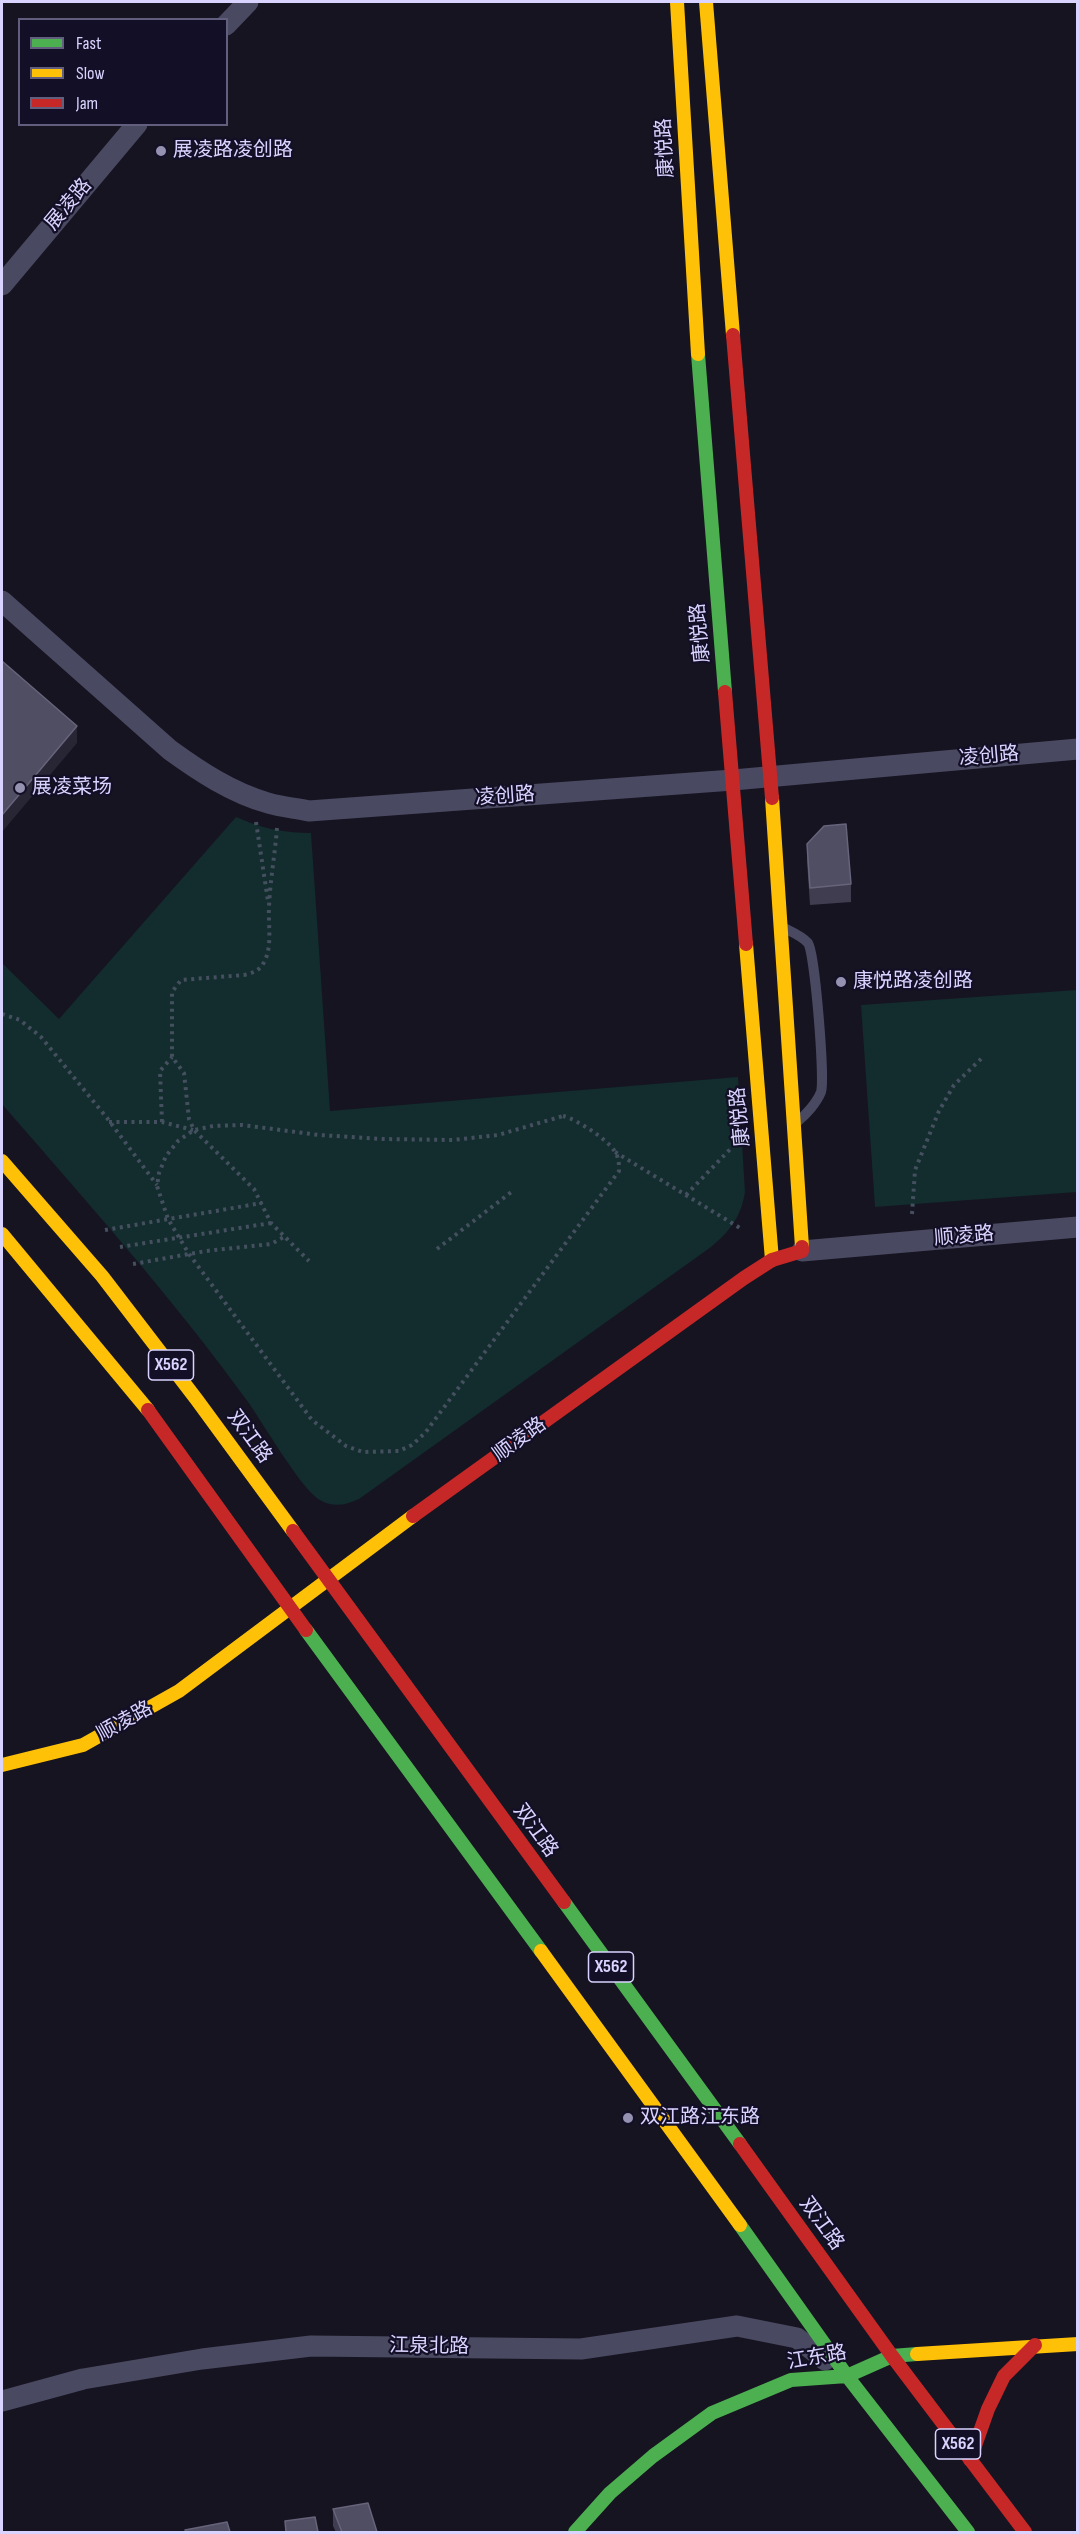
<!DOCTYPE html>
<meta charset="utf-8">
<style>
body{margin:0}
#map{position:relative;width:1079px;height:2534px;overflow:hidden;background:#161421;font-family:"Sofia Sans Condensed",sans-serif}
canvas{display:block}
.frame{position:absolute;inset:0;border:3px solid #d9d4ff;pointer-events:none}
.legend{position:absolute;left:18px;top:18px;width:210px;height:108px;box-sizing:border-box;background:#130f26;border:2px solid #625e7d;margin:0;padding:8px 10px;list-style:none;font-size:18px;color:#d9d4ff}
.legend li{display:flex;align-items:center;gap:12px;height:30px}
.legend b{width:30px;border:2px solid #625e7d}
</style>
<div id="map">
<canvas width="1079" height="2534"></canvas>
<div class="frame"></div>
<ul class="legend">
<li><b style="height:8px;background:#4caf50"></b>Fast</li>
<li><b style="height:8px;background:#ffc107"></b>Slow</li>
<li><b style="height:8px;background:#c62828"></b>Jam</li>
</ul>
</div>
<script>
const ctx = document.querySelector('canvas').getContext('2d');
ctx.lineJoin = 'round';
function fill(path, color) {
  ctx.fillStyle = color;
  ctx.fill(path, 'evenodd');
}
function strokePath(path, color, width, dash) {
  ctx.strokeStyle = color;
  ctx.lineWidth = width;
  ctx.lineCap = dash ? 'butt' : 'round';
  ctx.setLineDash(dash || []);
  ctx.stroke(path);
}
function label(font, color, halo, rows, align = 'center') {
  ctx.font = font + ' "Sofia Sans Condensed","Noto Sans SC",sans-serif';
  ctx.lineWidth = 4.5;
  ctx.setLineDash([]);
  ctx.textBaseline = 'middle';
  ctx.strokeStyle = halo;
  ctx.fillStyle = color;
  for (const [text, x, y, turn = 0] of rows) {
    ctx.save();
    ctx.translate(x, y);
    ctx.rotate((+turn || 0) * Math.PI / 180);
    ctx.textAlign = isNaN(turn) ? turn : align;
    if (halo) ctx.strokeText(text, 0, 0);
    ctx.fillText(text, 0, 0);
    ctx.restore();
  }
}
const green = new Path2D(`
 M236,817C261,828 283,833 311,833L330,1111L738,1077L745,1192C741,1217 730,1231 711,1247L359,1499C346,1505 333,1508 320,1500C301,1489 263,1423 248,1402C172,1297 86,1201 2,1104V963L59,1019Z
 M1077,990V1192L875,1207L861,1005Z`);
const path = new Path2D(`
 M256,822L268,901
 M277,828C275,854 270,881 269,908C268,926 273,948 263,964C259,971 252,973 244,975L181,980L172,992V1057L184,1073L189,1119L194,1130L254,1189L271,1223L309,1261
 M2,1014L20,1020L41,1037L107,1118L157,1185
 M563,1116C576,1119 609,1140 615,1152C619,1158 619,1164 619,1171L425,1433L412,1445L399,1451L363,1452L346,1446L312,1420L189,1254L168,1219L157,1186L159,1173L166,1156L178,1141L194,1130L213,1126L242,1125L319,1135L383,1139L453,1140L498,1135Z
 M109,1122H162L193,1130
 M162,1122L160,1071L172,1057
 M615,1152L740,1228
 M686,1195L738,1141
 M912,1214L915,1170L939,1111L954,1085L982,1058
 M105,1230L262,1203
 M120,1247L271,1223
 M437,1249L514,1190
 M133,1264L206,1251L271,1244L284,1237`);
const lane = new Path2D(`
 M784,928C792,932 802,936 808,943C815,953 825,1079 821,1092C817,1102 807,1114 798,1121`);
const street = new Path2D(`
 M226,25L248,2
 M2,285L137,124
 M2,601L170,750C199,771 232,793 268,803C281,807 295,808 309,811L733,780L1078,749
 M802,1251L1078,1227
 M2,2401L83,2379L202,2359L311,2346L581,2349L737,2326L797,2338L825,2360`);
const fast = new Path2D(`
 M698,354L725,692
 M306,1630L541,1951
 M564,1902L740,2144
 M740,2225L847,2376L968,2532
 M575,2532L610,2493L653,2456L712,2413L791,2380L847,2376L892,2356L917,2354`);
const slow = new Path2D(`
 M677,2L698,354
 M706,2L733,335
 M772,798L802,1247
 M746,944L772,1260
 M2,1161L102,1276L197,1400L293,1531
 M2,1234L148,1410
 M2,1765L83,1745L179,1691L413,1516
 M541,1951L740,2225
 M917,2354L1078,2344`);
const jam = new Path2D(`
 M733,335L772,798
 M725,692L746,944
 M148,1410L306,1630
 M413,1516L744,1278L772,1260L802,1251V1247
 M293,1531L564,1902
 M740,2144L892,2356L1025,2532
 M970,2460L988,2409L1004,2376L1035,2345`);
const wall = new Path2D(`
 M807,844L851,884V902L810,905L807,861Z
 M333,2509L377,2532H336L333,2526Z`);
const shadedWall = new Path2D(`
 M77,726V743L2,832V815Z`);
const building = new Path2D(`
 M2,661L77,726L2,815Z
 M846,824L851,884L810,888L807,844L824,826Z
 M368,2503L377,2532H342L333,2509Z
 M315,2517L318,2532H286L285,2521Z
 M227,2522L230,2532H186L185,2530Z`);
const markers = [
 [161,151,6,"#9591b1"],
 [20,788,6,"#9591b1"],
 [841,982,6,"#9591b1"],
 [628,2118,6,"#9591b1"]
];
const shields = [
 [171,1365,45],
 [611,1967,45],
 [958,2444,45]
];
const shieldNames = [
 ["X562",171,1365],
 ["X562",611,1967],
 ["X562",958,2444]
];
const streetNames = [
 ["康悦路",666,148,-93],
 ["展凌路",69,205,-50],
 ["康悦路",701,633,-95],
 ["凌创路",989,757,-5],
 ["凌创路",505,797,-4],
 ["康悦路",741,1117,-95],
 ["顺凌路",964,1237,-5],
 ["双江路",249,1437,54],
 ["顺凌路",520,1440,-36],
 ["顺凌路",125,1722,-29],
 ["双江路",535,1831,54],
 ["双江路",821,2224,54],
 ["江泉北路",429,2347,1],
 ["江东路",817,2358,-10]
];
const poiNames = [
 ["展凌路凌创路",173,151],
 ["展凌菜场",32,788],
 ["康悦路凌创路",853,982],
 ["双江路江东路",640,2118]
];
fill(green, '#132c2d');
strokePath(path, '#44505f', 4, [3, 4.5]);
strokePath(lane, '#4a4962', 10);
strokePath(street, '#4a4962', 21);
strokePath(fast, '#4caf50', 14);
strokePath(slow, '#ffc107', 14);
strokePath(jam, '#c62828', 14);
fill(wall, '#403d50');
fill(shadedWall, '#282635');
fill(building, '#504e63');
strokePath(building, '#66637b', 1.5);
for (const [x, y, r, color] of markers) {
  const dot = new Path2D();
  dot.arc(x, y, r, 0, 2 * Math.PI);
  ctx.fillStyle = color;
  ctx.fill(dot);
  strokePath(dot, '#130f26', 2);
}
for (const [x, y, w] of shields) {
  const box = new Path2D();
  box.roundRect(x - w / 2, y - 15, w, 30, 4.5);
  ctx.fillStyle = '#130f26';
  ctx.fill(box);
  strokePath(box, '#d9d4ff', 1.5);
}
label('bold 18px', '#d9d4ff', null, shieldNames);
label('20px', '#d9d4ff', '#130f26', streetNames);
label('20px', '#d9d4ff', '#130f26', poiNames, 'left');
</script>
